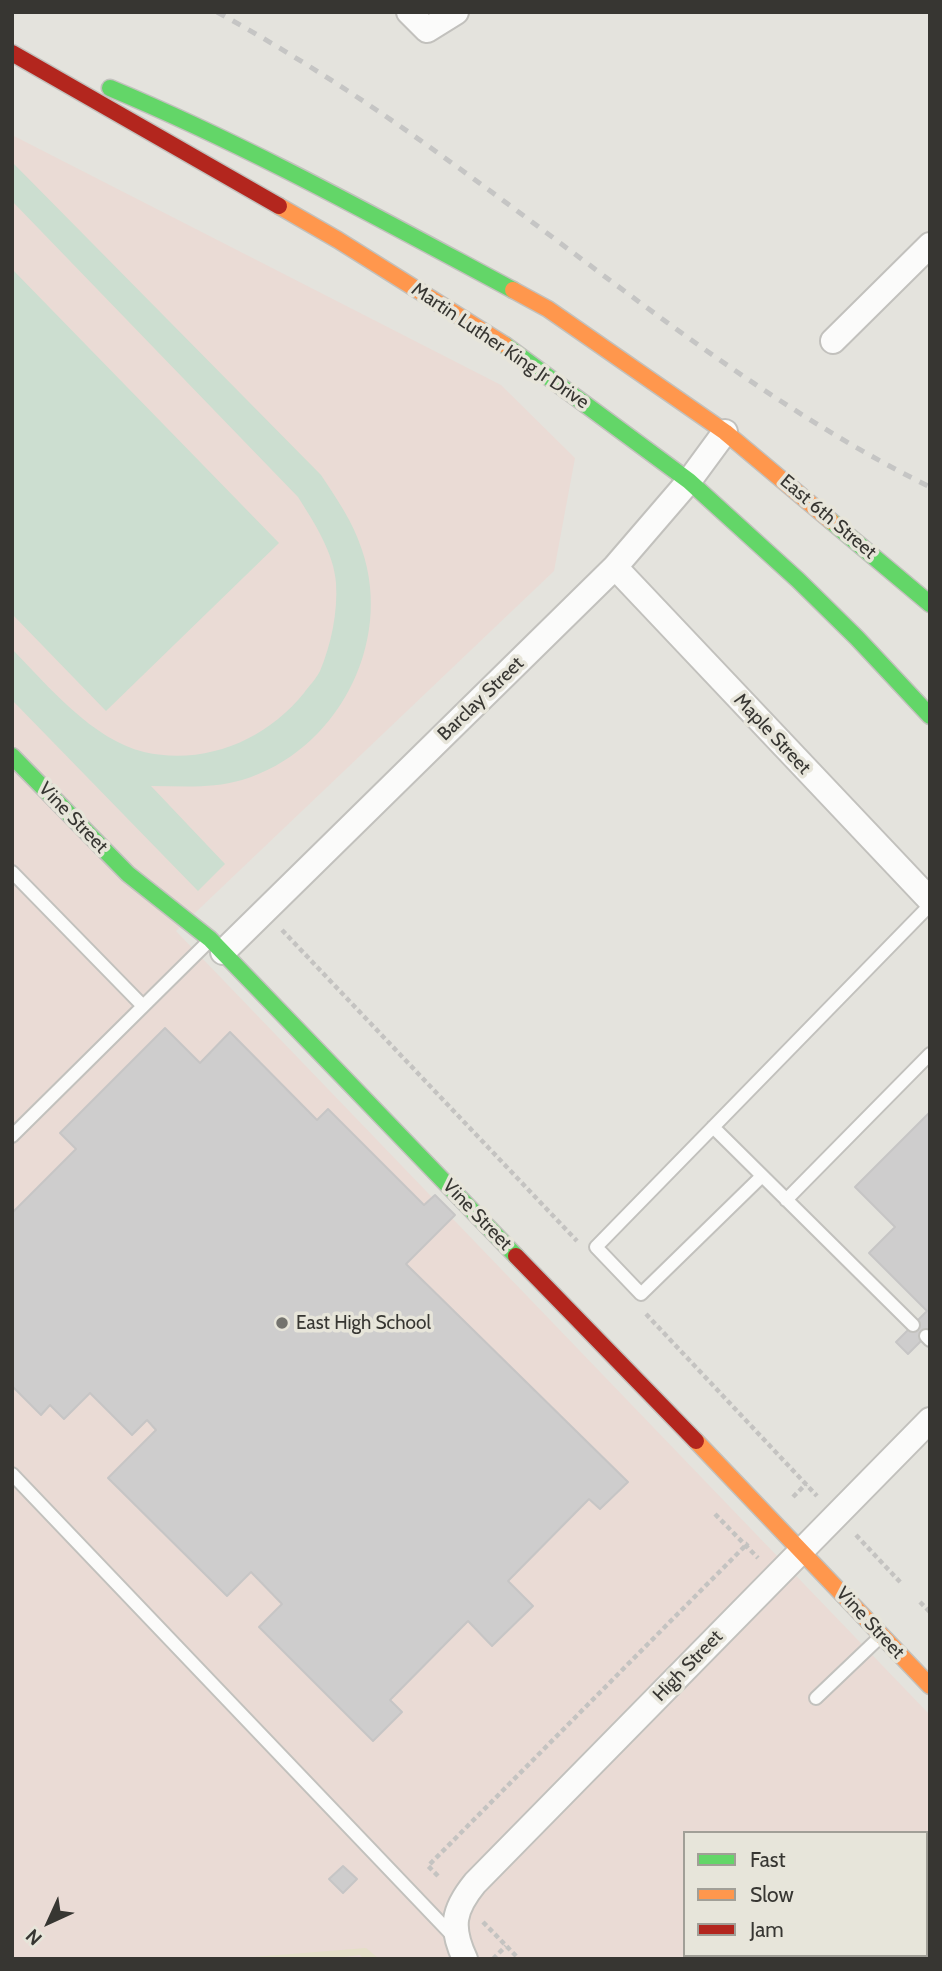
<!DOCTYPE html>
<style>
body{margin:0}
#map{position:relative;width:942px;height:1971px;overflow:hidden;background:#e4e3dd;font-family:Cabin,sans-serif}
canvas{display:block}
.frame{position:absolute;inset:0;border:14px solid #373632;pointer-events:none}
.legend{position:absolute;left:683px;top:1831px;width:245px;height:126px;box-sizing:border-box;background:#e7e5da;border:2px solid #a19f97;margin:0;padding:9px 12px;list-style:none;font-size:21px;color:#373632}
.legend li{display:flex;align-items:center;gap:14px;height:35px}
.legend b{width:35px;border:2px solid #a19f97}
.north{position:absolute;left:14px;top:1887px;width:70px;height:70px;-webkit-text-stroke:5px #e7e5da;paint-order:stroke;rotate:225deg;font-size:19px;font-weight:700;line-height:28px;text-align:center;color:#373632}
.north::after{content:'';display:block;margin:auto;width:24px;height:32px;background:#373632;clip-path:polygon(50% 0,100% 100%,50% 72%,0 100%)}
</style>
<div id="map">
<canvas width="942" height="1971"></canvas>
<div class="frame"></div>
<ul class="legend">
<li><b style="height:9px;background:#63d668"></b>Fast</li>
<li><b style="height:9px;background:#ff974d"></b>Slow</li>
<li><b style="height:9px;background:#b3261e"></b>Jam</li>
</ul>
<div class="north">N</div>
</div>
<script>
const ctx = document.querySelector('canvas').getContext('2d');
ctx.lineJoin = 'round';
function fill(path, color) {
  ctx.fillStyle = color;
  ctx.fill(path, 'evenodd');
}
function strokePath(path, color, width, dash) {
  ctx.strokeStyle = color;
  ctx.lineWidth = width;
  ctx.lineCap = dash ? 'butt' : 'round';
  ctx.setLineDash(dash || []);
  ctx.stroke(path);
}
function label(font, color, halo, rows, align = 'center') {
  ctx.font = font + ' Cabin,sans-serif';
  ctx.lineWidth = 7;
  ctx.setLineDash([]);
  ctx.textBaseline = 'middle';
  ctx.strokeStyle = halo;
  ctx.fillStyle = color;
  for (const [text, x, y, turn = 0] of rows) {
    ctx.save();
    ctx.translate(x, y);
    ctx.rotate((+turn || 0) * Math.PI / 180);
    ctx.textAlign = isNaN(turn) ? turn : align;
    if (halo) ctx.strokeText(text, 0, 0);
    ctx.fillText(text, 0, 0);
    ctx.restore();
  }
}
const education = new Path2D(`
 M12,135L501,385L575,458L554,571L176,931L930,1715V1959H12ZM685,1833H926V1955H685Z`);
const green = new Path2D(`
 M12,162L321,475C337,499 353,522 362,550C394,644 336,752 242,780C211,789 182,786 151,786L225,864L198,891L12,700V649C47,685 93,740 144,752C205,766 266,740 304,693C309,686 316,679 320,671C331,645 338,612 336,583C334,553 314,522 298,497L12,201Z
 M12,269L279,543L106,711L12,614Z`);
const sand = new Path2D(`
 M366,1948L379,1959H364L360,1955L329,1959H228Z`);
const building = new Path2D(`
 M165,1028L200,1063L230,1032L317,1120L328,1109L424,1205L435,1195L455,1215L406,1264L628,1482L600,1509L589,1499L508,1581L533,1606L492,1646L468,1621L390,1700L402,1712L373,1741L259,1627L282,1604L251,1572L227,1596L108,1478L156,1430L147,1420L132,1435L90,1393L64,1419L50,1405L41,1415L12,1386V1213L76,1149L60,1133Z
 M930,1112V1332L908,1354L896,1342L927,1311L869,1253L895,1227L855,1187Z
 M343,1866L357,1879L343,1893L329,1879Z`);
const path = new Path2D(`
 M282,930L577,1241
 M646,1314L817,1496
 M793,1497L806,1484
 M715,1514L758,1558
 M856,1535L901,1583
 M920,1602L930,1612
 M438,1876L428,1866L748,1543
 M483,1922L519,1959
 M493,1959L506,1946`);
const lane = new Path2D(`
 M12,872L143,1006
 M713,1127L913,1325
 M12,1136L208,942
 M762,1176L641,1294L596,1247L930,905
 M786,1200L930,1054
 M926,1336L930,1340
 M12,1474L454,1937
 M816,1698L879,1638`);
const street = new Path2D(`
 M409,12L427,30L456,12
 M833,341L930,245
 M615,567L930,900
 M223,952L615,567L689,481L725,432
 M465,1959C450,1927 453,1910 475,1883L930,1420`);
const fast = new Path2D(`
 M110,88C249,146 380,219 513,290
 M505,345L689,481L798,580L857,638L930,716
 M831,521L930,604
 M12,756L128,874L210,939L516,1256`);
const slow = new Path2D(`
 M279,206L338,240L505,345
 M513,290L548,309L725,432L831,521
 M696,1441L930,1686`);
const jam = new Path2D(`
 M12,53L279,206
 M516,1256L696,1441`);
const rail = new Path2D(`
 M217,12C297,56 375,107 449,161C608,275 753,399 930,487`);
const markers = [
 [282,1323,7,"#74736e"]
];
const streetNames = [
 ["Martin Luther King Jr Drive",500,346,34],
 ["East 6th Street",828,517,40],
 ["Barclay Street",481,699,-44],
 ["Maple Street",772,734,47],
 ["Vine Street",73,818,46],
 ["Vine Street",477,1215,46],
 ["Vine Street",870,1623,47],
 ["High Street",688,1666,-46]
];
const poiNames = [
 ["East High School",296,1323]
];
fill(education, '#eadbd5');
fill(green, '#ccded0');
fill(sand, '#e5dfc8');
fill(building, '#cecdcd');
strokePath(building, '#c6c5c5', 2);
strokePath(lane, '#c2c1bd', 16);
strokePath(street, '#c2c1bd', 28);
strokePath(fast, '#c2c1bd', 19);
strokePath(slow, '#c2c1bd', 19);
strokePath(jam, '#c2c1bd', 19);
strokePath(path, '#c4c3c1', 4.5, [5, 3.5]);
strokePath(lane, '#fbfbfa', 12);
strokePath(street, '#fbfbfa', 24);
strokePath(fast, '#63d668', 16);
strokePath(slow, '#ff974d', 16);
strokePath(jam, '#b3261e', 16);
strokePath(rail, '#c5c5c4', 5, [9, 9]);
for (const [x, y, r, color] of markers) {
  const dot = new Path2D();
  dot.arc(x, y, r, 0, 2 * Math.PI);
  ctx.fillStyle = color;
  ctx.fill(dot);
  strokePath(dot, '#e7e5da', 2.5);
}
label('19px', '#373632', '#e7e5da', streetNames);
label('19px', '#373632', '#e7e5da', poiNames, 'left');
</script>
